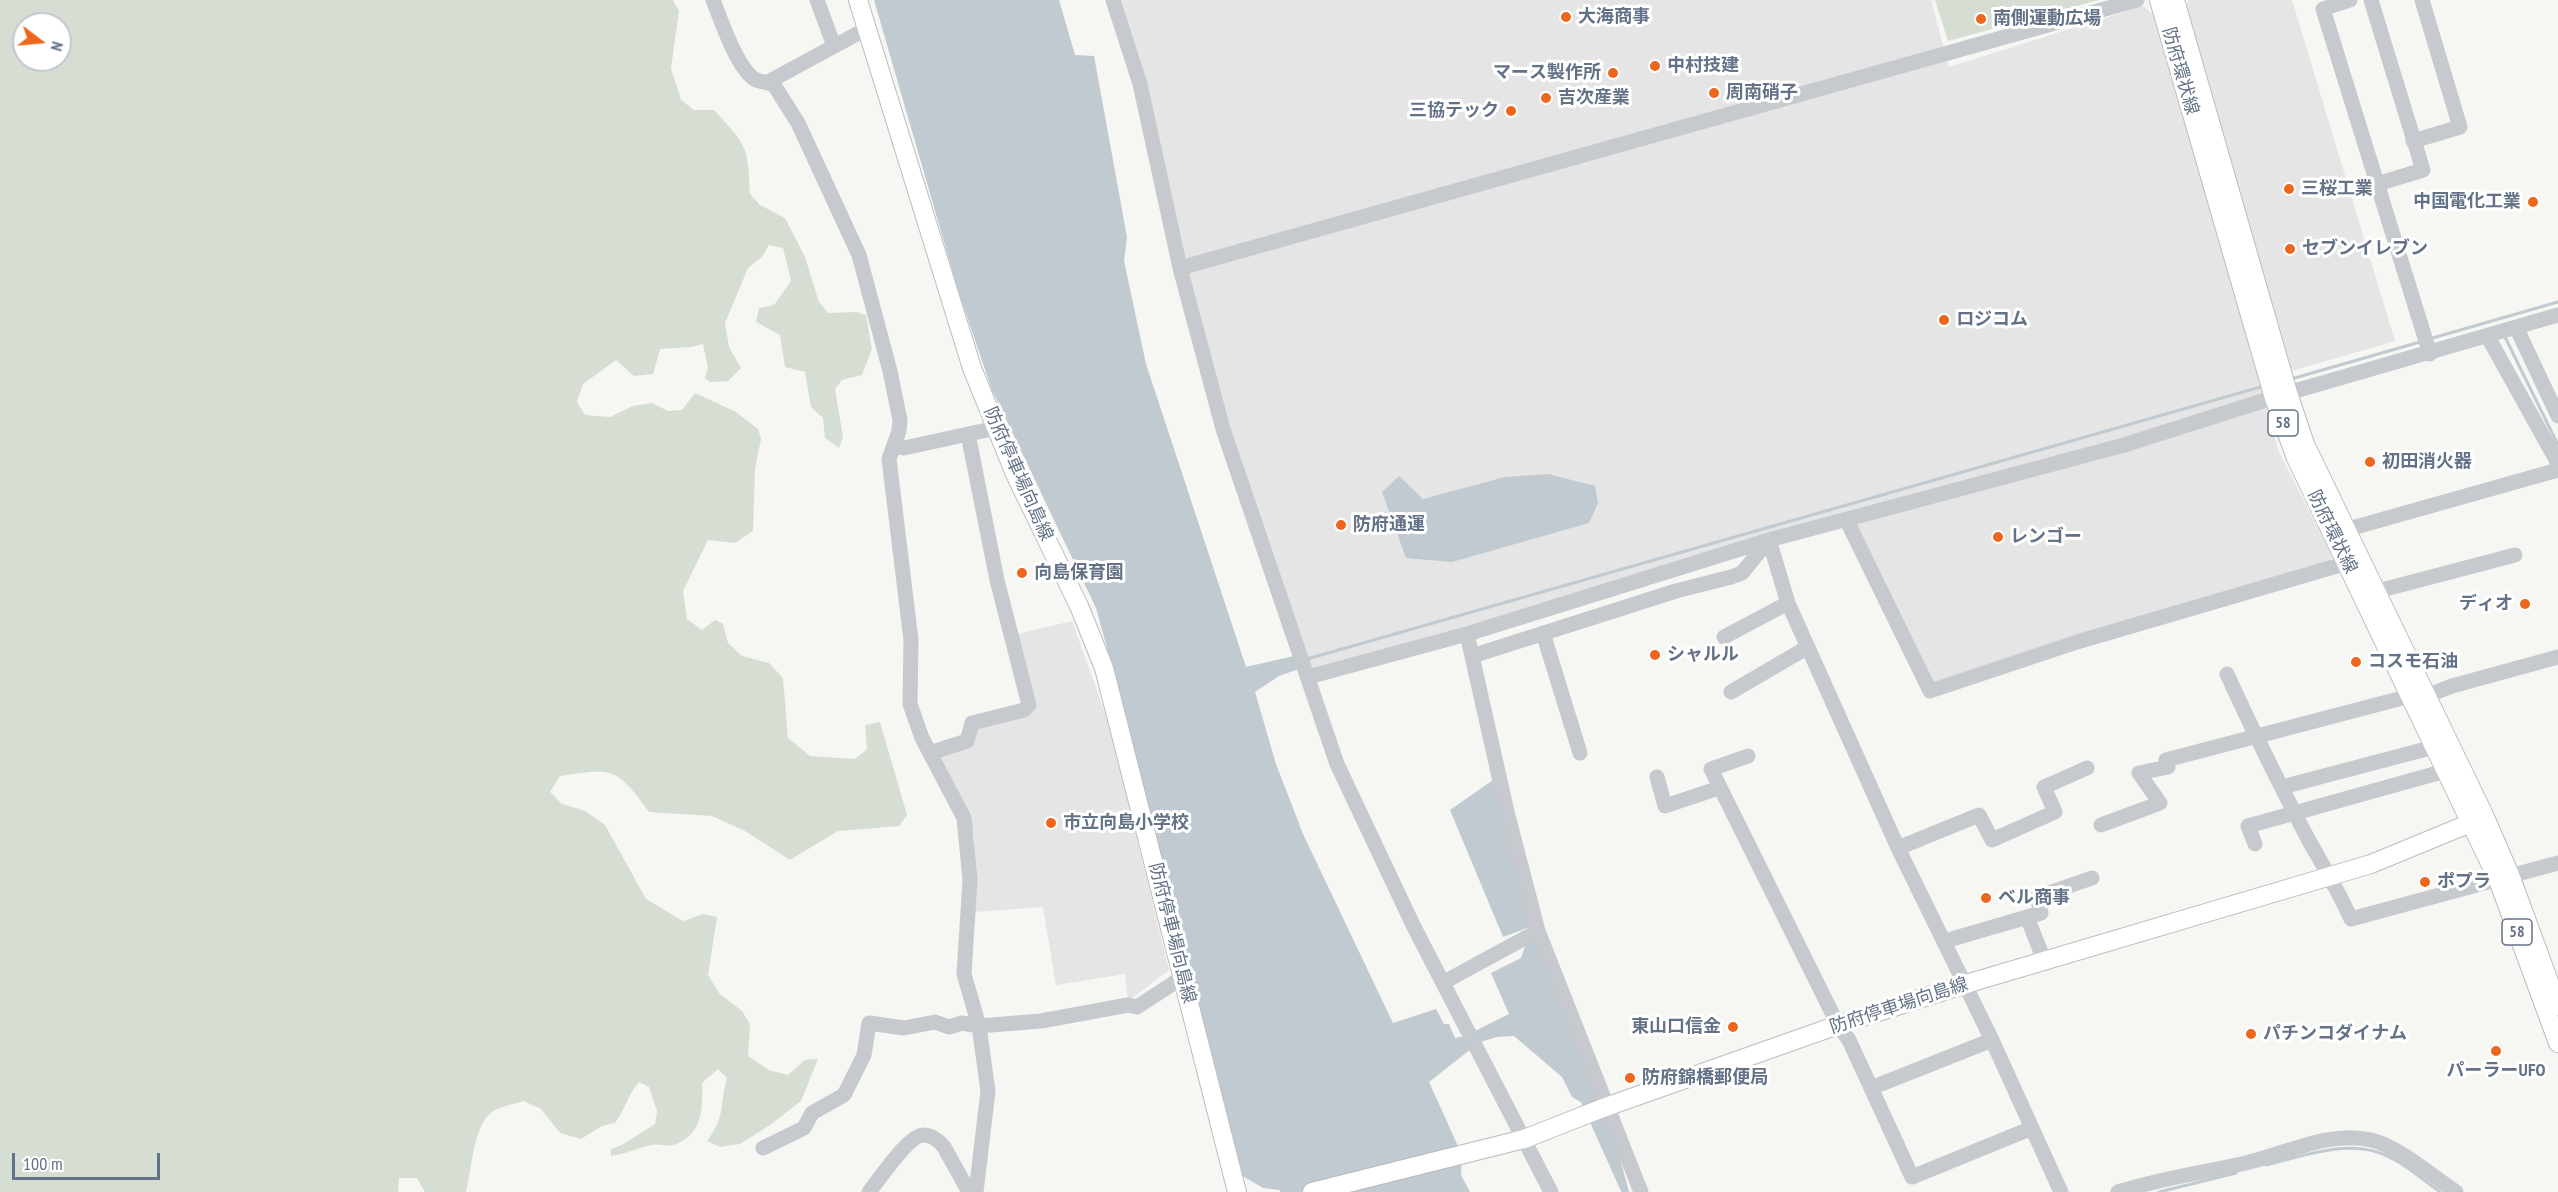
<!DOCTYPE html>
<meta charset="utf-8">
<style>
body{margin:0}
#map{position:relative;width:2558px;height:1192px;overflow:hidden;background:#f6f6f3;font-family:"PT Sans Narrow",sans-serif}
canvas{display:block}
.north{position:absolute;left:12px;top:12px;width:60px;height:60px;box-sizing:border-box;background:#fff;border:2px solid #c1c7cf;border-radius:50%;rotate:106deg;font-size:16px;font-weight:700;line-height:24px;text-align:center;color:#637286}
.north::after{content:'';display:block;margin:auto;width:21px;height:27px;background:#ee661b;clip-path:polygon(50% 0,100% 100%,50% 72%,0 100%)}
.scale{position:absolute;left:12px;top:1153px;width:148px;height:27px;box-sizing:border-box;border:3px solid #637286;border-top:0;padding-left:8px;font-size:18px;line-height:21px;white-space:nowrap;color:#637286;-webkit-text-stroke:4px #fff;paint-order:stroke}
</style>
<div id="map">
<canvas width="2558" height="1192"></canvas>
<div class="north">N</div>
<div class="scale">100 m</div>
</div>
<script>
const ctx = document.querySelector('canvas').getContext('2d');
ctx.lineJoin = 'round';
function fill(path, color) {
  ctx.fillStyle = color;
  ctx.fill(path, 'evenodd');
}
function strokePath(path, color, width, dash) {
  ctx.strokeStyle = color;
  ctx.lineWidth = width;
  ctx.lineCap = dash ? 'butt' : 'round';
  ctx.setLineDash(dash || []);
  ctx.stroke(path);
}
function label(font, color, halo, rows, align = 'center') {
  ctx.font = font + ' "PT Sans Narrow","Noto Sans JP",sans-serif';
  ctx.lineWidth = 6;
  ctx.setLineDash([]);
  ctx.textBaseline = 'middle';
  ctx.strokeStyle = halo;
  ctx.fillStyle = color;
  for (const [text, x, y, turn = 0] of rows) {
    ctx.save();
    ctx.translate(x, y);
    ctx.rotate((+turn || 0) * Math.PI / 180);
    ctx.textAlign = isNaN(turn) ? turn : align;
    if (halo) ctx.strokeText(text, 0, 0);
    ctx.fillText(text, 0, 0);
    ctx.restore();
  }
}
const built = new Path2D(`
 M1113,0H1931L1949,67L2143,6L2156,17L2279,452L2332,556L2329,564L1930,691L1845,519L1308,677L1223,429Z
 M2189,0H2292L2395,341L2292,371L2184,9Z
 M1072,621L1109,724L1169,970L1128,1001L1125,974L1056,985L1043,907L974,912V835L936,753L976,725L1034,712L1017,634Z`);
const green = new Path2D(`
 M0,0H673L679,11L671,68L681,100L694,110H714C747,146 748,145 750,194L760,205L785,218L805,257L819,302L828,313L857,312L866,315L872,349L862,375L842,380L835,389L843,437L839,448L825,438L823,418L811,407L805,372L785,367L780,335L756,322L759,308L774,305L791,281L783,248L769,245L762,257L748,268L725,323L729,347L741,368L728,381L710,382L705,378L708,368L703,344L691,347L660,349L653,374L634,376L616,360L583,384L577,402L585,415L610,417L633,406L652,403L668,411L682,410L695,393L736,412L758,429L761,439L755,469L753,531L735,543L708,540L683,591L687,619L702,630L715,620L723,624L728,643L742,656L769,663L783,678L788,738L810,756L855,759L867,749L865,725L880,722L907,815L899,826L838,831L790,860L745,831L712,816L649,812C616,767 614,768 560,776L550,792L562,804L585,811L605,825L646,899L683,921L703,914L717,917L708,975L719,993L742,1011L750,1024L748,1056L769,1070L788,1075L805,1060L818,1059L801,1101L770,1125L740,1144L720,1147L707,1141C726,1116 719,1106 727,1078L718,1069L702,1083C703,1109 703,1134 674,1145C667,1147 658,1143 651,1145C637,1148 626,1154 611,1156V1149L622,1145L655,1124L657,1111L649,1087L639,1082C628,1094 625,1110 615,1123L602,1126L581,1139L560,1133L541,1109L524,1101C515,1104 500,1106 492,1112C473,1126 472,1169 466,1192H425L417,1178H399L398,1192H0ZM24,24H60V60H24Z
 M1935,0H2099L1948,41Z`);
const water = new Path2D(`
 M874,0H1059L1075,55L1094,56L1127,237L1124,261L1146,364L1246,667L1294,656L1299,669L1279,676L1255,692L1276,764L1303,834L1393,1023L1436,1009L1444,1024H1449L1455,1038L1464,1036L1471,1049L1429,1082L1462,1155L1461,1175L1470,1192H1280V1190L1263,1188L1241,1175L1127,721L1096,608L992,390L958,290Z
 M1548,474L1595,486L1598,503L1589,523L1452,562L1406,558L1382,492L1399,476L1423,499L1505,477Z
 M1493,780L1530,927L1503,937L1450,810Z
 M1534,939L1618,1151L1629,1192H1622L1620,1189L1581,1102L1572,1097L1562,1077L1514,1036L1497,1037L1480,1042L1475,1031L1509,1014L1491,973L1521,958L1527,941Z`);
const stream = new Path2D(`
 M2504,335L2558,445
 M2429,339L2558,302
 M2291,379L2420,342
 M1307,659L2264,386
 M2266,1165C2299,1157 2342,1141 2377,1152C2400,1159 2420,1178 2440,1192
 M2159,1192L2236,1173`);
const minor = new Path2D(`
 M713,0C721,20 737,69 756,80C761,82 768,82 774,85L798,123L859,255L890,371L900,420L899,431L889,459L911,640L910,704L922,738L964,818L970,880L964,974L979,1026L988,1091L976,1192
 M817,0L834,46
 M1113,0L1140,84L1180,268L1223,429L1337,764L1414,927L1551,1192
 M2350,0L2323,9L2430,354
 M2371,0L2423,170L2377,184
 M768,82L866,29
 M2413,141L2460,127L2422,0
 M1180,268L2137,0
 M2517,329L2558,416
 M2488,337L2558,463
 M894,446L904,448L996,428
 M1846,519L1930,691L2077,642L2347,563
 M2345,530L2558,470
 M1769,540L1788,603L1898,848L1992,1040L2061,1192
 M2374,592L2515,555
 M1543,633L1580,753
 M1467,634L1507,812L1538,931L1641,1192
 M1724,637L1788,603
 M1472,656L1676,591L1731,577L1742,573L1768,541
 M2227,674C2252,729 2279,783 2307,837C2322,864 2338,890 2351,919L2558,863
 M1308,677L1467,634L1769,540L2124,445L2288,393L2558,315
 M1731,692L1808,647
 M2426,696L2452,686L2558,657
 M930,753L967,741L972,723L1024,710L1029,705L997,580L968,434
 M1748,756L1711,769L1838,1025L1849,1040L1912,1177L2032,1128
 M1657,777L1665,806L1719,788
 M2282,787L2434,747
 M2101,825L2160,803L2139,773L2168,767L2166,760L2410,696
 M2255,844L2248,826L2445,771
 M1898,848L1979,815L1992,840L2055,812L2044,787L2087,768
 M2027,917L2044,960
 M1945,941L2041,913L2037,897L2092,878
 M1444,982L1538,931
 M1871,1088L1992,1040
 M763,1148L804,1128L812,1113L844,1095L864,1055L869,1023L904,1028L935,1022L949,1027L962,1023L979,1026L1041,1021L1128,1005L1137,1007L1183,977
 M869,1192C879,1180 909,1134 924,1135C932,1135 939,1141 944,1147L969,1192
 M2118,1192C2161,1178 2202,1173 2246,1163C2285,1154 2329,1130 2371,1140C2398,1146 2432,1176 2456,1192`);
const major = new Path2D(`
 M858,0L972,368L1015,474L1079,606L1104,668L1237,1192
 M2159,0L2274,398L2296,458L2498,880L2558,1043
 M2175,0L2288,393L2305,444L2485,817L2510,875L2558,1006
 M1312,1192L1524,1139L1603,1108L1838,1025L1966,984L2371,864L2485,817`);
const markers = [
 [1566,17,6,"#ee661b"],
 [1981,19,6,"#ee661b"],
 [1655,66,6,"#ee661b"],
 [1613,73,6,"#ee661b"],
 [1714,93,6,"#ee661b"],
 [1546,98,6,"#ee661b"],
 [1511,111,6,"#ee661b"],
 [2289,189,6,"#ee661b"],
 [2533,202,6,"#ee661b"],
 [2290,249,6,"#ee661b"],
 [1944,320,6,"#ee661b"],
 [2370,462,6,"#ee661b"],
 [1341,525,6,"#ee661b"],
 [1998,537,6,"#ee661b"],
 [1022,573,6,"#ee661b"],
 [2525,604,6,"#ee661b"],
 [1655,655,6,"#ee661b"],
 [2356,662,6,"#ee661b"],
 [1051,823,6,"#ee661b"],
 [2425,882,6,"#ee661b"],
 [1986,898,6,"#ee661b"],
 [1733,1027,6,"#ee661b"],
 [2251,1034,6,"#ee661b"],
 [2496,1051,6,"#ee661b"],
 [1630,1078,6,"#ee661b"]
];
const shields = [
 [2283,423,30],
 [2517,932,30]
];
const shieldNames = [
 ["58",2283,423],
 ["58",2517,932]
];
const poiNames = [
 ["大海商事",1578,17],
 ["南側運動広場",1993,19],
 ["中村技建",1667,66],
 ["マース製作所",1601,73,"right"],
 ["周南硝子",1726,93],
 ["吉次産業",1558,98],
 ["三協テック",1499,111,"right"],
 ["三桜工業",2301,189],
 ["中国電化工業",2521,202,"right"],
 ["セブンイレブン",2302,249],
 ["ロジコム",1956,320],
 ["初田消火器",2382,462],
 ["防府通運",1353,525],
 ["レンゴー",2010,537],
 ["向島保育園",1034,573],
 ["ディオ",2513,604,"right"],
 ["シャルル",1667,655],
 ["コスモ石油",2368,662],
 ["市立向島小学校",1063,823],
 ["ポプラ",2437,882],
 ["ベル商事",1998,898],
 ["東山口信金",1721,1027,"right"],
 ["パチンコダイナム",2263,1034],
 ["パーラーUFO",2496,1071,"center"],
 ["防府錦橋郵便局",1642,1078]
];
const streetNames = [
 ["防府環状線",2180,71,74],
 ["防府停車場向島線",1018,474,66],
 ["防府環状線",2332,532,64],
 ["防府停車場向島線",1172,933,76],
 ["防府停車場向島線",1899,1006,-18]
];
fill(built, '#e4e5e4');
fill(green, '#d6ded3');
fill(water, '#c0cad0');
strokePath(stream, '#c0cad0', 3);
strokePath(major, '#b9bcc0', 20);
strokePath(minor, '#c6c9cd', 15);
strokePath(major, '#fff', 18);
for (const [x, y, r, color] of markers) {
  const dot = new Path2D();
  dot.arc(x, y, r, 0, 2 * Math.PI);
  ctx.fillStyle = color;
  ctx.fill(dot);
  strokePath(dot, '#fff', 2);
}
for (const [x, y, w] of shields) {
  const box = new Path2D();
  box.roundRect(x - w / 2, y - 13, w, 26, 4.5);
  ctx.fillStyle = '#fff';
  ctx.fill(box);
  strokePath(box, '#637286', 1.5);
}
label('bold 16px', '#637286', null, shieldNames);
label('bold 18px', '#637286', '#fff', poiNames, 'left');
label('18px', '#637286', '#fff', streetNames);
</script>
